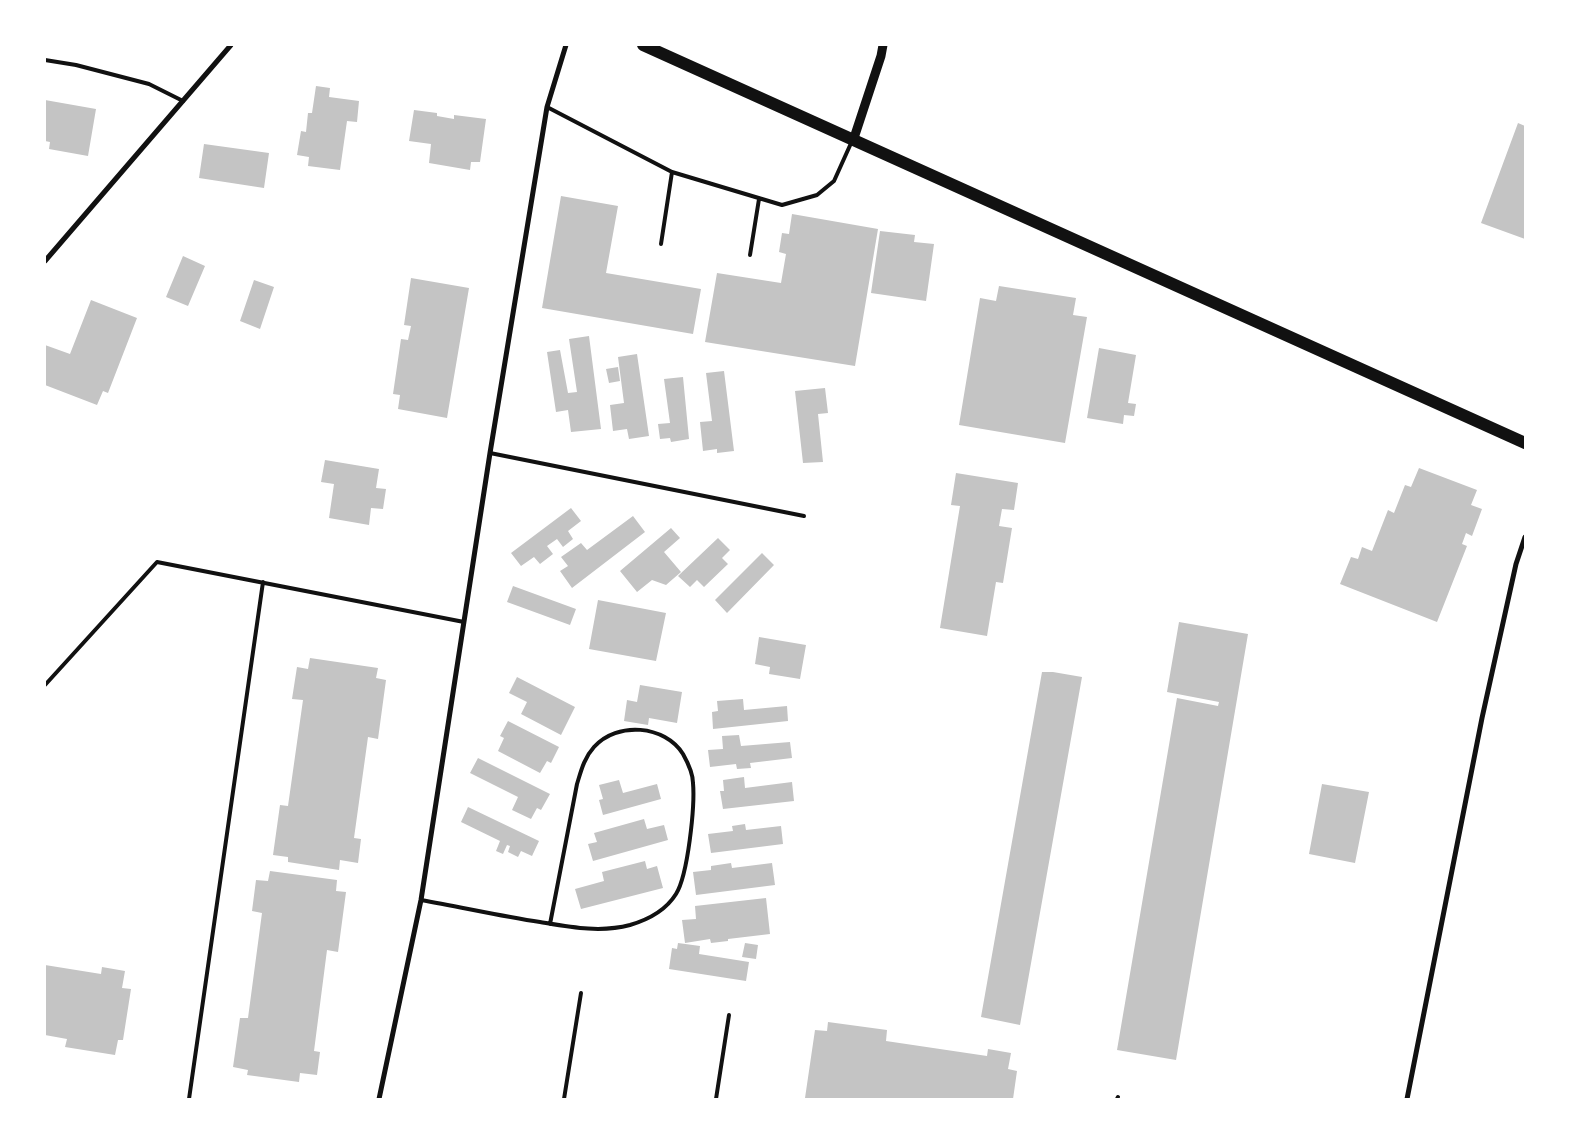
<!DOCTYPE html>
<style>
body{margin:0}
#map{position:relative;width:1570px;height:1144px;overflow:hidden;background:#fff;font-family:Inter,sans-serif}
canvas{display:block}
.frame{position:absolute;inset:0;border:46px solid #fff;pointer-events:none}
</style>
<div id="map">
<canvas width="1570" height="1144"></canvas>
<div class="frame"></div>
</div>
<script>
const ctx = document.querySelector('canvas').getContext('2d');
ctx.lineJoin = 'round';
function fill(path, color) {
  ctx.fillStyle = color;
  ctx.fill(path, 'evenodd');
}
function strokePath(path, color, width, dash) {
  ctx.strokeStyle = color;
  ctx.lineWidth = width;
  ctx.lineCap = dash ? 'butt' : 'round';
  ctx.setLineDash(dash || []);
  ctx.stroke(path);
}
const building = new Path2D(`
 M316,86L330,88L329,97L359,101L357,122L347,121L340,170L308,166L309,157L297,155L301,131L306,132L308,113H312Z
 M45,100L96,109L88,156L49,149L50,142L45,141Z
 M414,110L437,113V116L454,119V115L486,119L480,162H471L470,170L429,163L431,144L409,141Z
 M1518,123L1525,126V239L1481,223Z
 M204,144L269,153L264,188L199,178Z
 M561,196L618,206L606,273L701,289L693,334L542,308Z
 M792,214L878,229L855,366L705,342L717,273L781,283L786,254L779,252L782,233L789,234Z
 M880,231L915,235L914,242L934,244L926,301L871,293Z
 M183,256L205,266L188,306L166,297Z
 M411,278L469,288L447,418L398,409L400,395L393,394L401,339L408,340L411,326L404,325Z
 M254,280L274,287L260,329L240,321Z
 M999,286L1076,298L1073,315L1087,317L1065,443L959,425L980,298L996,301Z
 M91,300L137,318L108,393L103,391L97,405L45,385V345L70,354Z
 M589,336L601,429L571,432L568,410L556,412L547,352L560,350L568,393L577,392L569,339Z
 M1099,348L1136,355L1128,403L1136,404L1134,416L1124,415L1123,424L1087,418Z
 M637,354L649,436L629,439L627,429L613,431L610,405L624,403L618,357Z
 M618,367L620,381L609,383L606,369Z
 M724,371L734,451L717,453V449L703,451L700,422L712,421L706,373Z
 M683,377L689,439L671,442L670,438L660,439L658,424L670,423L664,379Z
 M825,388L828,413L818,414L823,462L803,463L795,391Z
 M325,460L379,469L376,488L386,489L383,509L371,508L369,525L329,518L334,484L321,482Z
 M1419,468L1477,490L1471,505L1482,509L1472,536L1466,533L1462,544L1467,546L1437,622L1340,584L1351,557L1358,559L1362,547L1372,551L1388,510L1394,513L1405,485L1411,487Z
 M956,473L1018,483L1014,510L1002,509L999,526L1012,528L1003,583L996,582L987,636L940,628L960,506L951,505Z
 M571,508L581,521L568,531L573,539L563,547L557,539L547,546L553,554L540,564L534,557L521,566L511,553Z
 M633,516L645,532L572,588L560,571L568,566L561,557L581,543L587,550Z
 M671,528L680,538L664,552L681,572L666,585L652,580L637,592L620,571Z
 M718,538L730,550L722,558L728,564L704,587L697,580L690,587L678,576Z
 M762,553L774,565L727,613L715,600Z
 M513,586L576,609L570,625L507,602Z
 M598,600L666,613L656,661L589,649Z
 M1179,622L1248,634L1176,1060L1117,1050L1177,698L1218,706L1219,702L1167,692Z
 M759,637L806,645L800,679L769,674L770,667L755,664Z
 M310,658L378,668L376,678L386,680L378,739L368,737L354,838L361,839L358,863L340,860L339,870L288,862V857L273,855L280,805L288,806L303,700L292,699L297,667L308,669Z
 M1042,672H1053L1082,677L1020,1025L981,1017Z
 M517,677L575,707L561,735L521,714L527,702L509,693Z
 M640,685L682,692L677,723L649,718L648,725L624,721L627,700L637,702Z
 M743,699L744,710L787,706L788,721L713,729L712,712L718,711L717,701Z
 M508,721L559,747L551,763L547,761L540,773L498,751L504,738L500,736Z
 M739,735L741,746L790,742L792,758L750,763L751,768L737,769L736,764L710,767L708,750L723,749L722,736Z
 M478,758L550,794L541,810L537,808L531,819L512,810L518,797L470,773Z
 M744,777L745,788L792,782L794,801L723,809L720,791H724L723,780Z
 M619,780L623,793L657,784L661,799L603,815L599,800L603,799L599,785Z
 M1322,784L1369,792L1355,863L1309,854Z
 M468,807L539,841L532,856L521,851L518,857L508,852L510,846L507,845L503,854L496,851L500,841L461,822Z
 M644,819L647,829L664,825L668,840L593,861L588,844L597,842L594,833Z
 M745,824L746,830L781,826L783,844L711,853L708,834L733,831L732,826Z
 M645,861L647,869L657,866L663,888L581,909L575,889L604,881L602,872Z
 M731,863L732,868L772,863L775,885L696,895L693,872L711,870V866Z
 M270,871L337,880L336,891L346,892L338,952L327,950L314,1051L320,1052L317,1075L300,1073L299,1082L247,1075L248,1070L233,1067L240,1018H248L262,913L252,911L256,880L268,881Z
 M766,898L770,934L728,939V941L711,943L710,939L685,943L682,920L696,919L695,906Z
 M678,943L700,946L699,954L749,962L746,981L669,969L672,948L677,949Z
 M745,943L758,945L756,959L742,957Z
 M45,965L101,974L102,967L125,971L122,988L131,989L123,1040H118L115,1055L65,1047L67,1039L45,1035Z
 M828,1022L887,1030L886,1041L987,1056L988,1049L1011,1053L1008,1069L1017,1071L1013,1099H814L805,1098L815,1030L827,1031Z`);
const service = new Path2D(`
 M45,60L76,65L149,84L183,101
 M547,107L672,172L661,244
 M672,172L782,205L817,195L834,181L852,141
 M750,255L759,199
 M490,453L804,516
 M45,685L157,562L464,622
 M421,900C461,907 500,916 540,922C570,927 600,933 630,925C647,920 666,910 676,894C688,875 695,806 693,783C693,773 688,763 683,754C665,725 617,721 594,747C584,758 581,771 577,784L550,924
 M189,1099L263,582
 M564,1099L581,993
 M716,1099L729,1015
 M1117,1099L1118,1097`);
const minor = new Path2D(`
 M45,261L231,45
 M379,1099L421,900L490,453L547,107L566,45
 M1407,1099L1482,718L1516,564L1525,537`);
const tertiary = new Path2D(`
 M853,141L881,56L883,45`);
const primary = new Path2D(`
 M643,45L1525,443`);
fill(building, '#c4c4c4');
strokePath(service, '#111', 4);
strokePath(minor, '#111', 5);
strokePath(tertiary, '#111', 9);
strokePath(primary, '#111', 12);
</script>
